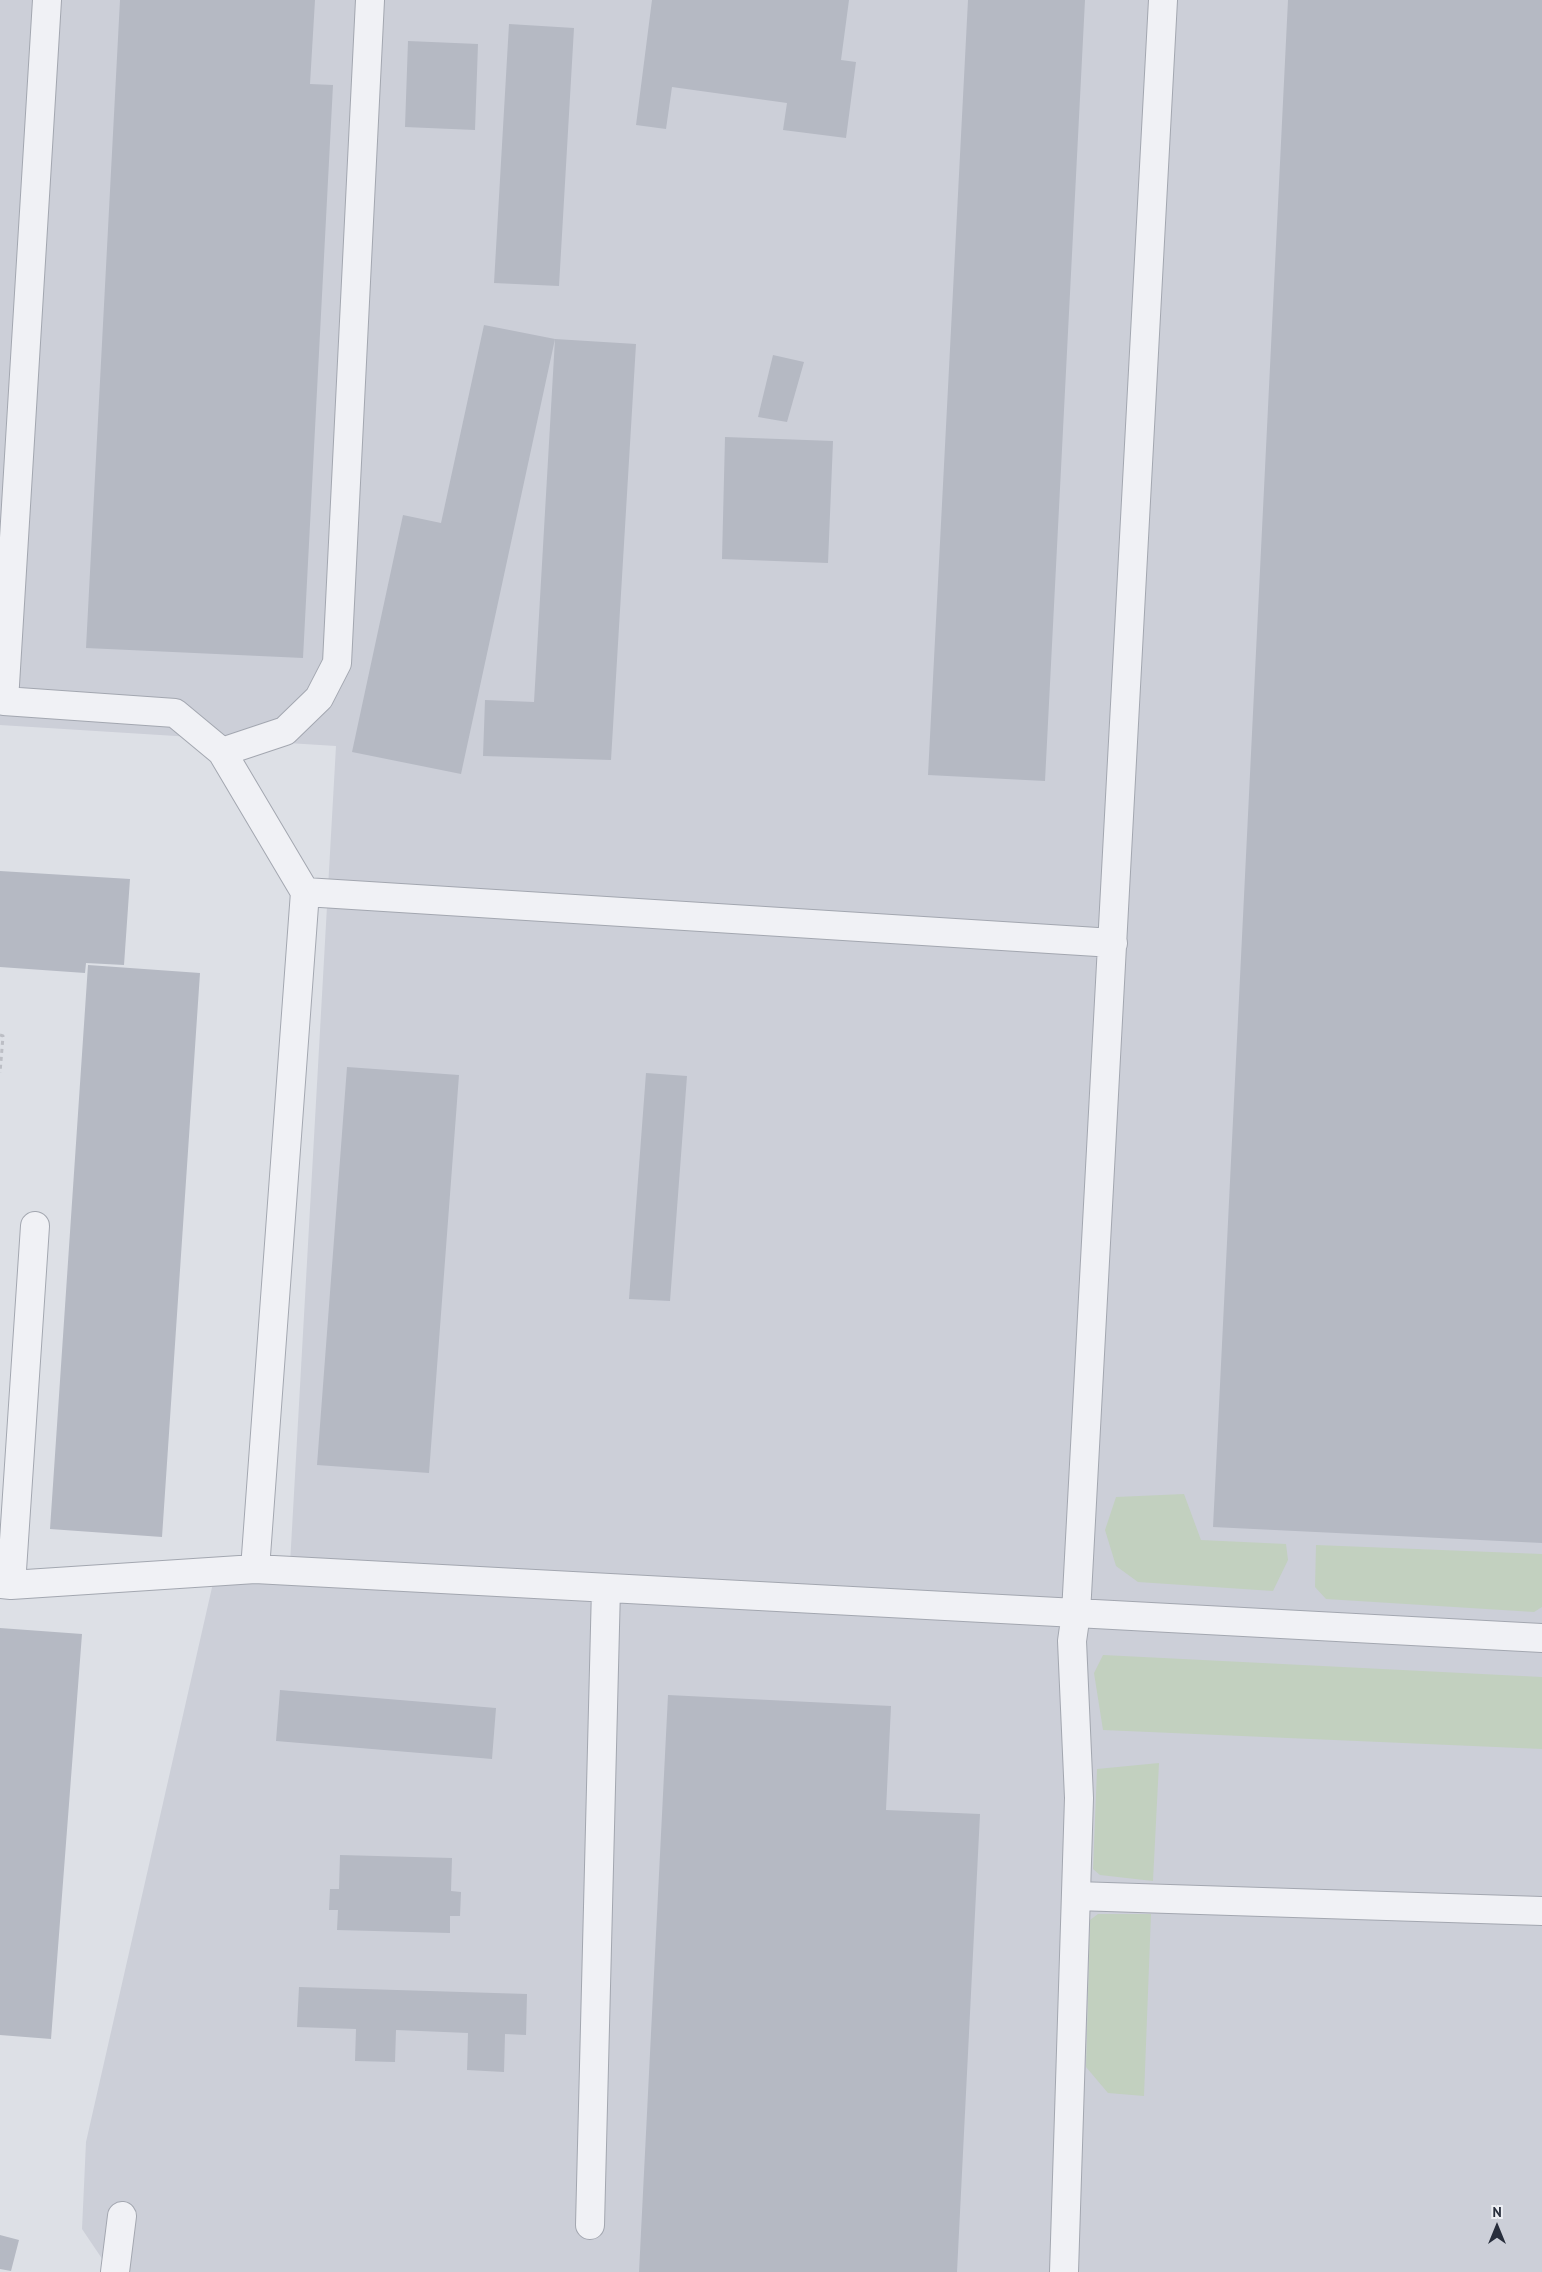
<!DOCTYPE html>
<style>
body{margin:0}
#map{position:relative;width:1542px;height:2272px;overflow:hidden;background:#dde0e6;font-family:"PT Sans",sans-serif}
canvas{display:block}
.north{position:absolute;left:1472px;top:2202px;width:50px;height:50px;-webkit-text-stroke:4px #edeff4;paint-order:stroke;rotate:0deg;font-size:14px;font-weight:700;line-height:20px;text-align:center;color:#282e3c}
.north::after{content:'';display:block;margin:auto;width:18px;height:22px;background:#282e3c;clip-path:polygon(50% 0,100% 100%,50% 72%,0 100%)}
</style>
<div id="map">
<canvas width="1542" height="2272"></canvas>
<div class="north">N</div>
</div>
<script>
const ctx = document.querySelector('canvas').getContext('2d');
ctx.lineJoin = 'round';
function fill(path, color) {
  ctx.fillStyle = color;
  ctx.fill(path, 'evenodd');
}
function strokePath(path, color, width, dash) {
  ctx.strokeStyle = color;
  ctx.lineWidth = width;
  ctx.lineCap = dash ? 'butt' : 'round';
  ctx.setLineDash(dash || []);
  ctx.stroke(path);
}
const built = new Path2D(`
 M0,0H1542V2272H111L82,2229L86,2142L213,1583L289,1582L336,746L0,725Z`);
const green = new Path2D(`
 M1184,1494L1201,1540L1286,1544L1288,1560L1273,1591L1138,1582L1116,1566L1105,1530L1116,1497Z
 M1316,1545L1542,1554V1607L1534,1612L1326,1599L1315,1587Z
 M1103,1655L1542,1677V1749L1103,1730L1094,1673Z
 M1159,1763L1153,1881L1100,1875L1093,1869L1097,1769Z
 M1098,1914H1151L1144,2096L1108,2093L1086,2067L1090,1920Z`);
const building = new Path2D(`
 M120,0H315L310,84L333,85L303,658L86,648Z
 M652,0H849L841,60L856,62L846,138L783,130L787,103L672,87L666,129L636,125Z
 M968,0H1085L1045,781L928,775Z
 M1288,0H1542V1543L1213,1527Z
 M509,24L574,28L559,286L494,283Z
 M408,41L478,44L475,130L405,127Z
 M484,325L555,339L461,774L352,752L403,515L441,523Z
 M555,339L636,344L611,760L483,756L485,700L534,702Z
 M773,355L804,362L787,422L758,417Z
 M725,437L833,441L828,563L722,559Z
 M0,871L130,879L124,965L86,963L85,973L0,967Z
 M88,965L200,973L162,1537L50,1529Z
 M347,1067L459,1075L429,1473L317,1465Z
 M646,1073L687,1076L670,1301L629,1299Z
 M0,1628L82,1634L51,2039L0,2035Z
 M280,1690L496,1708L492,1759L276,1741Z
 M668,1695L891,1706L886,1810L980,1814L957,2272H639Z
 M340,1855L452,1858L451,1891L461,1892L460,1916H450V1933L337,1930L338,1910H329L330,1889H339Z
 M299,1987L527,1994L526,2035L505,2034L504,2072L467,2070L468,2033L396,2030L395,2062L355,2061L356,2029L297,2027Z
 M0,2235L19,2240L11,2271L0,2269Z`);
const path = new Path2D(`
 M0,1035L3,1036L0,1073`);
const minor = new Path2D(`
 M47,0L4,701L175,713L222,752L305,892
 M1163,0L1076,1613L1542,1638
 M222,752L285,731L319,698L337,663L370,0
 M255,1569L1076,1613L1072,1641L1079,1798L1064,2272
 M0,1584L11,1585L35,1226
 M11,1585L255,1569L305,892L1113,943
 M1076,1896L1542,1911
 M590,2225L606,1588
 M115,2272L122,2216`);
fill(built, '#cccfd8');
fill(green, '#c2d0bf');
fill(building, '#b5b9c3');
strokePath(minor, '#a3a7b0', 30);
strokePath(path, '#bcbec5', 3, [4, 4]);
strokePath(minor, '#f0f1f5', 28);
</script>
